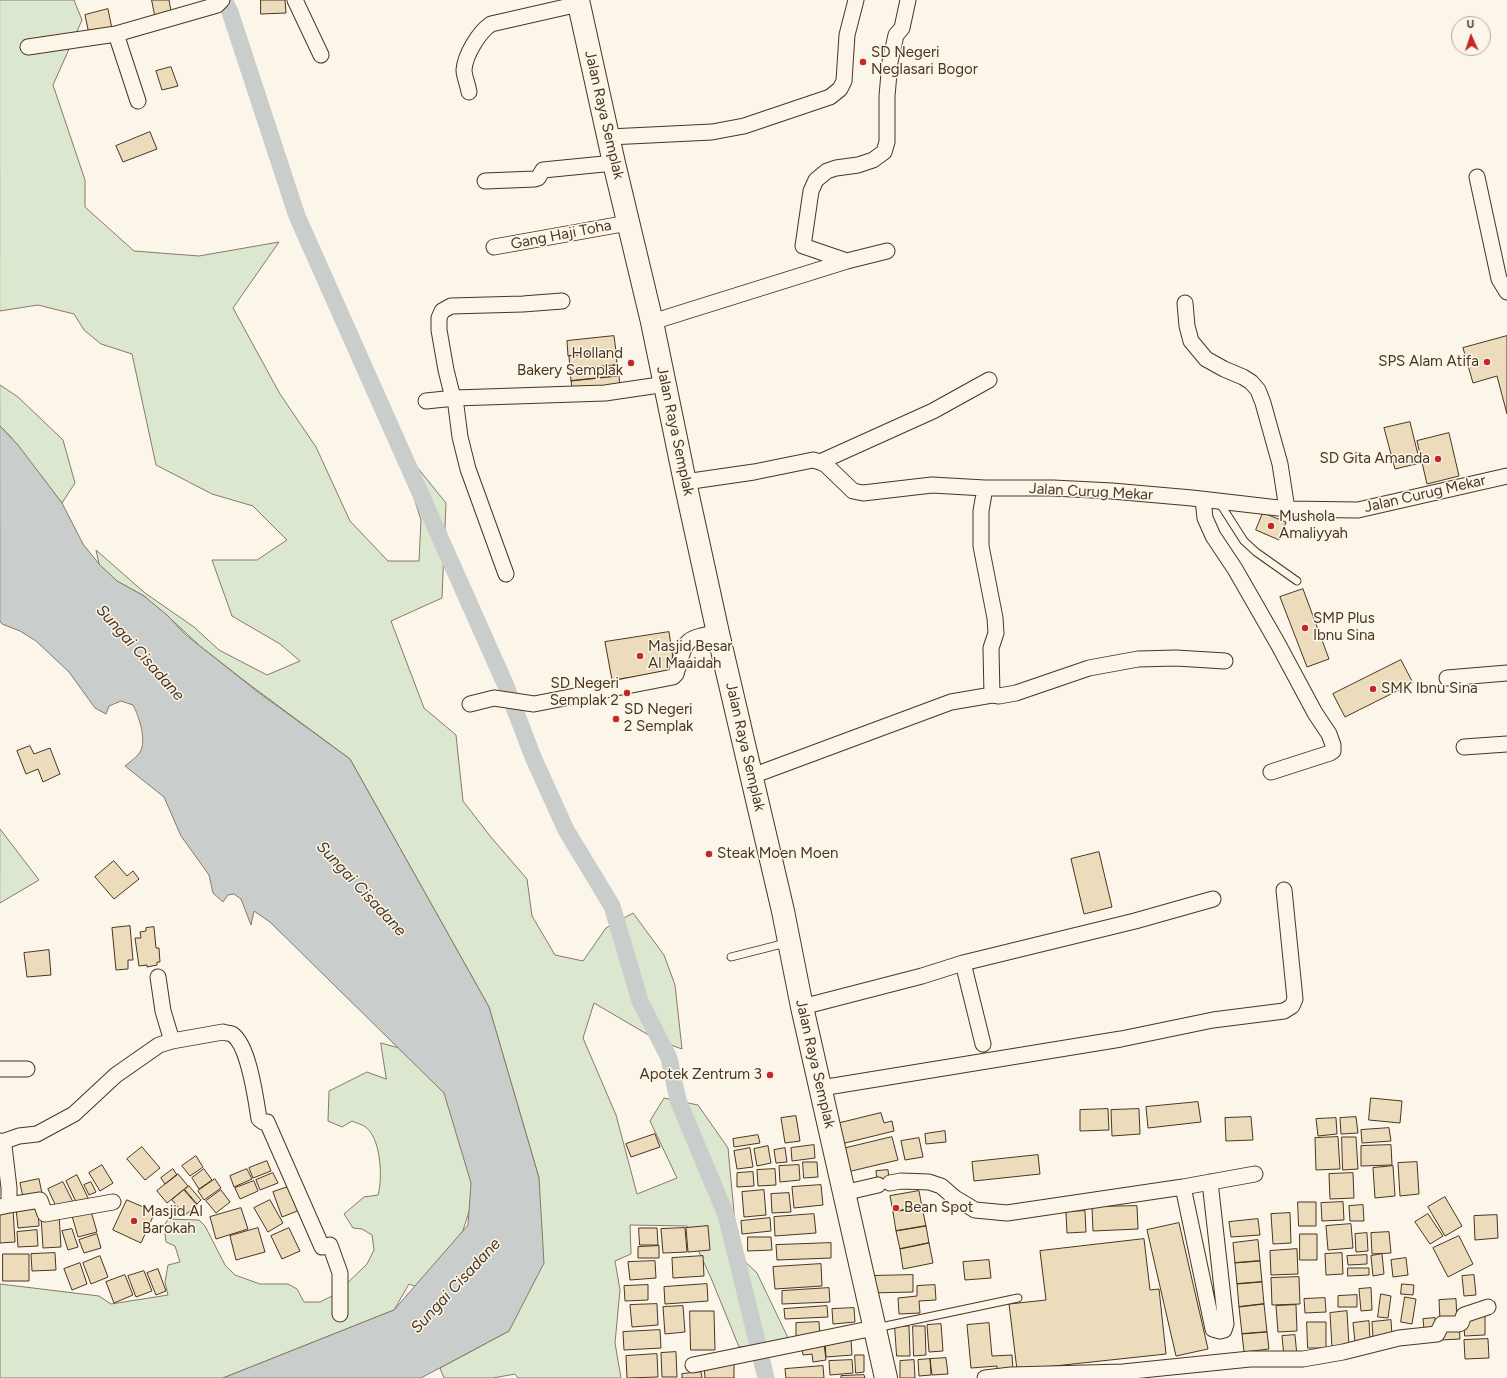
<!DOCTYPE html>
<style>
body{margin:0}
#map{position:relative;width:1507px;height:1378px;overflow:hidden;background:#fbf6e9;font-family:Figtree,sans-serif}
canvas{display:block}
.north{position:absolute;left:1451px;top:16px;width:40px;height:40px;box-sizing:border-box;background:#fbf6e9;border:1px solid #b4a999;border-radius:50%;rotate:357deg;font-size:11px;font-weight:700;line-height:16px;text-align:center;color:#4a3520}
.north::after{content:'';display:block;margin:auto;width:14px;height:18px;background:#c62828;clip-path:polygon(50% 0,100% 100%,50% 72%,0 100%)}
</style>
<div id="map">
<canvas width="1507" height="1378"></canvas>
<div class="north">U</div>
</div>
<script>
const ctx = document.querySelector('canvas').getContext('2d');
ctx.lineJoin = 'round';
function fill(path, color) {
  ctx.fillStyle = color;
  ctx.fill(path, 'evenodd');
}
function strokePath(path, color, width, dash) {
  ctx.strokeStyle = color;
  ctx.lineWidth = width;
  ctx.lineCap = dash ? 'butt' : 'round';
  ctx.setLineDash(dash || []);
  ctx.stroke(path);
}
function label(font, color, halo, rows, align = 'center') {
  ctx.font = font + ' Figtree,sans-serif';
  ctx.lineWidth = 3;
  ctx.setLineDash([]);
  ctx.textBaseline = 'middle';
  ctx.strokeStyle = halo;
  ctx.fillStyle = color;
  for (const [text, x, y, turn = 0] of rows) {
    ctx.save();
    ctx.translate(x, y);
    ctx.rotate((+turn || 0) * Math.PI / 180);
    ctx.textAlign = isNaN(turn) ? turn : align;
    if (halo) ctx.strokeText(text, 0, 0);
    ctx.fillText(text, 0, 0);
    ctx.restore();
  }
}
const green = new Path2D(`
 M0,0H74L82,20L53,85L85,180V207L134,251L199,256L279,242L233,308L280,394L316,447L350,521L388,561H419L421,520L396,441L446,503L442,598L391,621L424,708L456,735L463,801L490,836L527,879L532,916L555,955L583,961L606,928L633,913L664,955L675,985L682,1049L657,1040L594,1003L583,1038L616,1115L637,1194L677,1178L650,1121L664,1098L698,1105L728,1148L738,1255L757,1273L790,1342L739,1347L711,1278L687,1226L630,1225L631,1254L615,1261L620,1290L615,1343L621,1378H518L515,1374L493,1378H444L440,1368L509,1331L539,1178L489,1007L350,759L246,682L200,646L171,619L144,596L115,580L99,564L96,550L145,593L194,627L219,650L267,675L300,661L280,644L232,616L212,560H257L287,540L253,506L212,494L156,465L132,354L101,344L84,330L74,314L38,305L0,311Z
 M0,385L18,397L63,440L75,483L62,503L10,436L0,426Z
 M0,829L39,880L0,903Z
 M381,1043L442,1060L479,1181L454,1258L423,1289L409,1284L394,1310L223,1378H0V1284L99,1296L111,1304L168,1295L165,1282L168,1265L180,1262L175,1246L166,1242L164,1226L168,1219L199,1220L205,1226L225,1265L235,1275L260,1284H288L297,1289L304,1302H320L336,1294L367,1264L374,1250L372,1235L362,1229L353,1228L344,1214L364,1197L378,1195C383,1178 381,1136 364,1126C361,1124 356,1123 352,1121L342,1127L328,1121L329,1091L367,1072L386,1079Z`);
const water = new Path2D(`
 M0,426L18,445L62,503L83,544L99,564L117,581L144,596L168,616L186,635L258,692L350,759L489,1007L539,1178L544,1263L509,1331L421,1378H223L394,1310L468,1225L471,1183L444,1093L270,922L254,911L251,925L241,899L234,894L228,895L223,902L213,893L209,875L181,836L164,797L125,766C130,762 137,757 140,752C147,741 139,716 133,705L121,701L109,706L106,714L95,708L69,672L36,641L20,631L2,624L0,621Z`);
const canal = new Path2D(`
 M224,0L230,12L297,216L506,686L533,757L566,830L612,906L640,1001L669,1058L678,1100L726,1215L766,1378`);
const building = new Path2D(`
 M152,0H169L171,11L155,15Z
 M261,0H285L286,13L261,14Z
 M108,9L112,29L89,34L85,15Z
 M171,67L178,86L162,90L156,71Z
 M150,132L157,149L123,162L116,146Z
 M614,336L616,351L568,356L567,341Z
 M1507,336V414L1497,376L1473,383L1463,348Z
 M616,351L617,365L570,370L569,356Z
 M617,365L618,376L571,381L570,370Z
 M619,376L620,389L573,393L571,381Z
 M1410,422L1420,463L1395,469L1384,428Z
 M1449,433L1459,476L1427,484L1417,441Z
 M1263,513L1286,522L1279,540L1256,530Z
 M1303,589L1329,659L1307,667L1280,597Z
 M669,632L675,671L612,680L605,642Z
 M1401,660L1413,683L1345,717L1333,694Z
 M30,746L34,754L50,748L60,774L43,782L38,769L26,774L17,751Z
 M1099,852L1112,907L1084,914L1071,859Z
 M114,861L127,876L133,871L139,879L114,899L95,877Z
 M130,926L133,960H128V969L116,970L112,928Z
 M154,927L156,948H159L160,962H157V965L147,967V965L139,966L135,938H141L140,932L146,931V928Z
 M49,950L51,975L27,977L24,953Z
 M1371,1098L1402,1101L1400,1123L1369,1120Z
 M1198,1102L1201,1122L1148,1128L1146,1107Z
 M1108,1109L1109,1130L1080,1131V1110Z
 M1139,1109L1140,1134L1112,1136L1111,1110Z
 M881,1113L884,1123L892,1121L894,1131L837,1145L832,1125Z
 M796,1116L800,1141L785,1143L781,1118Z
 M1251,1117L1253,1140L1226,1141L1225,1118Z
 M1356,1117L1358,1133L1341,1134L1340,1118Z
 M1336,1118L1337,1134L1318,1136L1316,1119Z
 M1389,1128L1391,1141L1362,1143L1361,1130Z
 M945,1131L946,1142L926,1144L925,1134Z
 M655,1134L660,1147L631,1157L626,1144Z
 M758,1135L760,1143L734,1147L733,1139Z
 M892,1137L898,1160L843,1173L838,1150Z
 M1338,1137L1340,1169L1316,1170L1315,1138Z
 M1342,1137H1356L1358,1169L1343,1170Z
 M919,1138L923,1157L905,1160L901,1141Z
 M814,1145L815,1158L792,1161L791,1148Z
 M1391,1145L1392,1165L1361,1166V1146Z
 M768,1146L771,1163L757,1166L754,1149Z
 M142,1147L160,1168L145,1180L127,1159Z
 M750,1148L753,1167L737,1169L734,1151Z
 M785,1148L787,1162L776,1163L774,1150Z
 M1038,1155L1040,1174L974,1181L972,1162Z
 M196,1156L203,1167L190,1176L182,1166Z
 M267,1161L271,1171L253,1178L249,1168Z
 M803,1162H817L818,1177L804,1178Z
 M1417,1162L1419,1194L1400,1196L1398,1163Z
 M102,1165L113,1183L100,1191L89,1173Z
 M799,1165L800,1180L780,1182L779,1166Z
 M1393,1166L1395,1196L1375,1198L1373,1168Z
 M173,1169L177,1175L165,1184L161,1178Z
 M204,1169L212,1180L199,1189L192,1178Z
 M247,1169L252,1179L234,1187L230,1176Z
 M775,1169L776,1185L758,1186L757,1170Z
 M888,1170L890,1186L878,1188L876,1171Z
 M753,1172L754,1186L737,1187V1173Z
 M273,1173L278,1183L260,1190L256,1180Z
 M1353,1173L1354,1198L1330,1199L1329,1174Z
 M178,1174L188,1186L167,1203L157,1191Z
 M77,1175L90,1202L79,1208L66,1181Z
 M39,1179L43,1198L24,1202L20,1183Z
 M215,1179L221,1188L204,1200L198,1191Z
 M254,1181L258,1191L240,1199L235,1188Z
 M63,1182L74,1204L58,1211L48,1189Z
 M91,1182L96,1192L89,1195L84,1185Z
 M821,1185L823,1205L794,1208L792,1187Z
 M189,1186L201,1200L197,1204L185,1190Z
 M291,1186L300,1210L282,1217L273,1192Z
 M184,1190L197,1205L185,1215L172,1200Z
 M221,1190L230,1202L216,1213L206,1201Z
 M764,1190L766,1215L744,1217L742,1192Z
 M919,1191L922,1207L893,1212L890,1196Z
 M789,1193L791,1212L772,1213L771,1194Z
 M1445,1197L1462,1226L1445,1236L1428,1207Z
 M127,1200L155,1212L141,1243L113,1230Z
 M270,1200L283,1223L268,1232L254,1208Z
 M1298,1202H1316V1226H1299Z
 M1343,1202L1344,1220L1322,1221L1321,1203Z
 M1363,1205L1364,1221H1350L1349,1206Z
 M38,1206L39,1226L18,1228L16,1208Z
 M1137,1206L1138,1229L1093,1231L1092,1207Z
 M922,1207L926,1226L896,1231L893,1212Z
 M241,1208L248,1229L216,1239L210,1217Z
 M13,1209L15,1242L0,1243V1210Z
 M91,1211L97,1232L78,1237L72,1216Z
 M1085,1211L1086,1232L1067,1233L1066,1212Z
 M1290,1213L1291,1243L1273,1244L1271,1214Z
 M814,1214L816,1233L775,1236L774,1217Z
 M1428,1214L1443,1236L1430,1244L1415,1222Z
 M59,1215L61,1247L43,1248L41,1216Z
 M1497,1215L1498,1238L1475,1240L1474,1216Z
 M770,1218L771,1231L742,1234L741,1221Z
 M1258,1219L1260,1235L1231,1237L1229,1222Z
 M1179,1223L1208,1349L1176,1356L1147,1230Z
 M1351,1224L1353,1248L1328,1250L1326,1226Z
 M708,1226L710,1250L688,1252L686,1228Z
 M926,1226L929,1243L900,1249L896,1231Z
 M258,1228L265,1252L236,1260L230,1236Z
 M289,1228L300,1251L282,1259L271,1236Z
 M639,1228H657L658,1245H640Z
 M685,1228L687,1252L663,1253L661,1229Z
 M72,1229L78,1247L68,1250L62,1231Z
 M37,1230L38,1246L18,1247L17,1232Z
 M1389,1232L1391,1253L1372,1254L1371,1233Z
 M1367,1233L1368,1251L1356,1252L1355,1234Z
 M97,1234L101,1248L84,1253L79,1240Z
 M1300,1234H1317V1260H1300Z
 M1459,1236L1473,1264L1448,1277L1433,1248Z
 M748,1237H771L772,1250L748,1251Z
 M1144,1239L1150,1290L1159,1289L1166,1354L1017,1370L1009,1304L1046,1300L1040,1251Z
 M1258,1240L1260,1261L1235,1263L1233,1243Z
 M831,1243V1258L777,1260L776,1245Z
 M929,1243L933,1263L903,1269L900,1249Z
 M659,1246V1258H638V1247Z
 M1297,1249L1298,1274L1271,1275L1270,1251Z
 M55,1253L56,1270L32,1271L31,1254Z
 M1342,1253L1343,1274L1326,1275L1325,1254Z
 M3,1254H29V1281H3Z
 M1382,1254L1384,1274L1373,1276L1371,1256Z
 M1367,1255V1264L1348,1265L1347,1256Z
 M100,1256L108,1277L91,1284L83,1263Z
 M703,1256L704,1276L673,1278L672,1258Z
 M1406,1258L1408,1275L1393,1277L1391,1260Z
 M989,1260L991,1278L965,1280L963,1262Z
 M655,1261L656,1278L630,1280L628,1262Z
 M1260,1261L1262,1282L1237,1284L1235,1263Z
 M80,1263L87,1284L72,1290L64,1269Z
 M821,1264L822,1286L775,1289L773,1267Z
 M1348,1268H1369V1275L1348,1276Z
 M158,1269L166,1291L156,1295L147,1273Z
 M144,1271L152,1291L136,1297L128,1276Z
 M125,1275L133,1295L114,1303L106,1282Z
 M913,1275V1292L869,1293V1276Z
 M1474,1275L1476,1295L1464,1296L1462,1276Z
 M1299,1277L1300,1304L1272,1305L1271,1278Z
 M1262,1282L1264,1304L1239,1307L1237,1284Z
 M707,1284L708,1301L665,1304L664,1287Z
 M1402,1284L1414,1285L1413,1295L1401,1294Z
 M648,1285V1300L625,1301L624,1286Z
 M935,1285L936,1300L919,1301L920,1313L899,1314L898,1298L917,1296V1286Z
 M829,1288L830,1302L782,1304V1291Z
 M1371,1288L1372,1310L1361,1311L1359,1289Z
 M1381,1294L1391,1296L1388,1318L1378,1317Z
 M1357,1295V1307H1338V1296Z
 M1405,1297L1416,1299L1412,1324L1401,1322Z
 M1325,1298L1326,1312L1305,1313L1304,1299Z
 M1456,1299L1457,1319L1440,1320L1439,1300Z
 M657,1304L658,1325L632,1327L630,1305Z
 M1264,1304L1267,1332L1242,1334L1239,1307Z
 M1296,1305L1297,1331L1278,1332L1276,1306Z
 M683,1306L685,1332L665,1334L663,1307Z
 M827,1306L828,1317L785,1319L784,1309Z
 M854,1308L855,1322L833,1324L832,1309Z
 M690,1311H714L715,1350H691Z
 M1347,1311L1349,1346L1332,1348L1330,1313Z
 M1464,1316H1485V1335L1465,1336Z
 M1435,1318L1436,1329H1424L1423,1319Z
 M1391,1320L1392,1336L1373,1338L1372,1322Z
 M1369,1321L1370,1341L1355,1342L1353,1323Z
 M819,1322L820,1338L796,1339V1323Z
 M1307,1322H1326V1348H1308Z
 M989,1323L992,1356L1012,1355L1013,1371L997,1372V1366L971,1368L967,1325Z
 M941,1324L943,1351L929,1352L927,1325Z
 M1459,1325L1460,1339L1441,1340L1440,1327Z
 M895,1326H909L910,1356H897Z
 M913,1326H925L926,1355L914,1356Z
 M660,1330L661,1348L624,1350L623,1332Z
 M1267,1332L1269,1349L1244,1352L1242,1334Z
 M1295,1335L1297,1356L1284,1357L1282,1336Z
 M851,1339L852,1355L826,1357L825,1340Z
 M1488,1339L1489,1358L1465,1359L1464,1340Z
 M824,1344L826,1360L813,1362L812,1354L803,1355L802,1347Z
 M676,1352L677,1377H662L661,1353Z
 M657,1354L658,1377L627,1378L626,1356Z
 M855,1355H864V1372L856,1373Z
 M946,1358L948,1374L932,1375L930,1359Z
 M930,1359L931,1375L919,1376L918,1360Z
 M852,1360L853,1373L830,1375L829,1361Z
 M914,1360L915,1378H900V1361Z
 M734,1364V1378H705L704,1365Z
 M823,1366L824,1378H786L785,1369Z
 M701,1372L702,1378H682V1374Z
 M864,1375L865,1378H841V1376Z`);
const service = new Path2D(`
 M1219,502L1244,541L1256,552L1297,581
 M731,957L786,943
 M876,1328L1018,1298`);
const minor = new Path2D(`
 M295,0L321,55
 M116,34L138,101
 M28,47L116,34L217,5L222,0
 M469,92C468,85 464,76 464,70C465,55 479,32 491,24L579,4
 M609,137L712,132L744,126L830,97L840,89L844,81L847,35L856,0
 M1477,177L1499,279L1507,292
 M485,181L535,179L538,178L543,170L614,163
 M494,247L628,223
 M847,261L803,246L811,191L816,180L827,171L836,168L858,165L873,160L884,152L887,142V96L890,62L896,35L902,28L908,0
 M1185,303L1187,326L1191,341L1206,359L1224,369L1243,377L1251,382L1258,390L1263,403L1280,464L1287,509
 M652,322L847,261L887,251
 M453,398L446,370L439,330V318L442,311L451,306L523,304L562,301
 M455,398L460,437L468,469L506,574
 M426,401L455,398L605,393L666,384
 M820,462L933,411L989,380
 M685,482L754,472L813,460L820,462L826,465L853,491L863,493L932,485L985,488H1053L1112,491L1192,498L1287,509L1358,510L1507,476
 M985,488L981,511V546L995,618L996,633L991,648L992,695
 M1203,500L1205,518L1213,536L1235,569L1278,644L1315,713L1329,734L1333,745V751L1330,753L1271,772
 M1447,678L1507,673
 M470,704L494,698L534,704L673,677L676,674C686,641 682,638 718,633
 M1464,747L1507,744
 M752,776L951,702L992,695L999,696L1016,693L1089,668L1138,659L1176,658L1225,661
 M963,963L983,1044
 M158,977L163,1011L172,1041
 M802,1007L922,976L963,963L1135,921L1213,899
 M0,1069H27
 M821,1088L1121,1039L1213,1020L1284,1011L1292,1006L1295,999L1284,890
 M0,1141L4,1146L9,1188V1205L0,1207
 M2,1142L19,1136L37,1134L74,1114L116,1075L159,1045L172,1041L223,1032C225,1033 229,1033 232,1034C249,1045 256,1100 259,1119L263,1122H267L322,1247L330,1245L340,1273V1314
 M890,1183L901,1181L929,1182L941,1186L955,1198L975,1210L1007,1213L1183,1187L1255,1174
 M1183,1187L1213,1329L1220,1331L1224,1330L1226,1324L1210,1182
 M843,1193L878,1185
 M9,1205L40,1200L45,1214L113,1202
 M693,1365L874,1328
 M985,1378L1011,1375L1123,1372L1250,1359H1303L1343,1352L1399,1338L1437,1334L1442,1324H1459L1461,1323L1464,1315L1488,1307`);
const primary = new Path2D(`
 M578,0L614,163L652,322L685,482L718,633L783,911L802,1007L886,1378`);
const markers = [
 [863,62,4,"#c62828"],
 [1487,362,4,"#c62828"],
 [631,363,4,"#c62828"],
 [1438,459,4,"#c62828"],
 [1271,526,4,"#c62828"],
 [1305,628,4,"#c62828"],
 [640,656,4,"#c62828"],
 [1373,689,4,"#c62828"],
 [627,693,4,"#c62828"],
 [616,719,4,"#c62828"],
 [709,854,4,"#c62828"],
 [770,1075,4,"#c62828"],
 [896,1208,4,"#c62828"],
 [134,1221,4,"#c62828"]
];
const poiNames = [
 ["SD Negeri",871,53],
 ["Neglasari Bogor",871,70],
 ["Holland",623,354,"right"],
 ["Bakery Semplak",623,371,"right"],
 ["SPS Alam Atifa",1479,362,"right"],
 ["SD Gita Amanda",1430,459,"right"],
 ["Mushola",1279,517],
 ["Amaliyyah",1279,534],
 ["SMP Plus",1313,619],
 ["Ibnu Sina",1313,636],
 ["Masjid Besar",648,647],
 ["Al Maaidah",648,664],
 ["SD Negeri",619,684,"right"],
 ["Semplak 2",619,701,"right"],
 ["SMK Ibnu Sina",1381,689],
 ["SD Negeri",624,710],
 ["2 Semplak",624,727],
 ["Steak Moen Moen",717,854],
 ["Apotek Zentrum 3",762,1075,"right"],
 ["Bean Spot",904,1208],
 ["Masjid Al",142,1212],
 ["Barokah",142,1229]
];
const streetNames = [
 ["Jalan Raya Semplak",604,115,77],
 ["Gang Haji Toha",561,235,-11],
 ["Jalan Raya Semplak",675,431,78],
 ["Jalan Curug Mekar",1091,492,3],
 ["Jalan Curug Mekar",1425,494,-13],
 ["Jalan Raya Semplak",745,747,77],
 ["Jalan Raya Semplak",815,1064,77]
];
const waterNames = [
 ["Sungai Cisadane",140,653,48],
 ["Sungai Cisadane",361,889,47],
 ["Sungai Cisadane",456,1286,-47]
];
fill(green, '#dce7d0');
strokePath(green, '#887966', 1);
fill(water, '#c9cecd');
strokePath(water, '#887966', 1);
strokePath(canal, '#c9cecd', 17);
fill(building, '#ecdcbc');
strokePath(building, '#4a3520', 1);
strokePath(service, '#4a3520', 9);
strokePath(minor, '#4a3520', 17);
strokePath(primary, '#4a3520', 24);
strokePath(service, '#fbf6e9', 7);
strokePath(minor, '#fbf6e9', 15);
strokePath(primary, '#fbf6e9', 22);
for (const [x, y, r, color] of markers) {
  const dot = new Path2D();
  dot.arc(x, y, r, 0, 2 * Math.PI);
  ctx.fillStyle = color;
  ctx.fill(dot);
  strokePath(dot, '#fbf6e9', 1.5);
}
label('15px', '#4a3520', '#fbf6e9', poiNames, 'left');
label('15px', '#4a3520', '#fbf6e9', streetNames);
label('italic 16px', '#4a3520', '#fbf6e9', waterNames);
</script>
